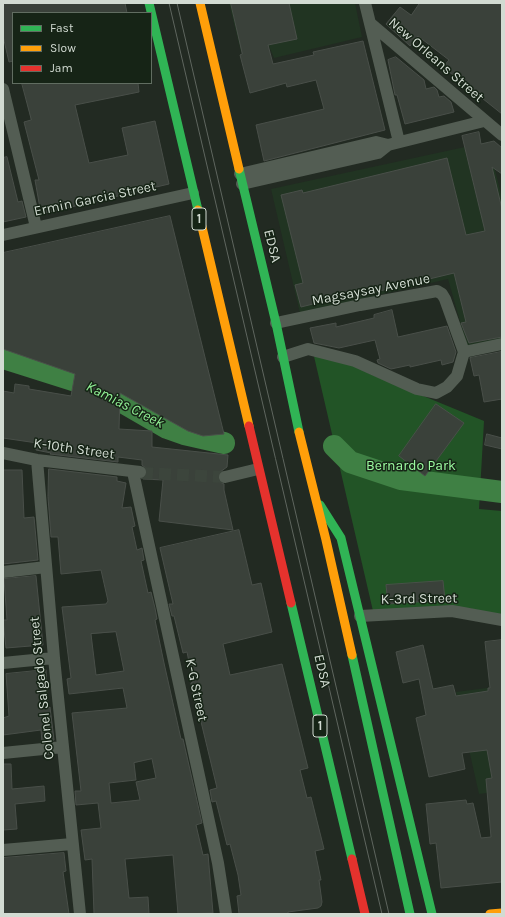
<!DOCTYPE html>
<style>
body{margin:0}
#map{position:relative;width:505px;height:917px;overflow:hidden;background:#222a22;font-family:Karla,sans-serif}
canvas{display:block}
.frame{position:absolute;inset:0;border:4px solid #d2dbd2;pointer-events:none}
.legend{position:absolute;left:12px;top:12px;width:140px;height:72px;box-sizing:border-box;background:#162416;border:1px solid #616d61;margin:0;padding:5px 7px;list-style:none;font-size:12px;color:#d2dbd2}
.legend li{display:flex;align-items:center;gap:8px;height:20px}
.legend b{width:20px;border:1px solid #616d61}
</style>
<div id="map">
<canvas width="505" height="917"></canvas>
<div class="frame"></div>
<ul class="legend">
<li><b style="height:5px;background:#30b455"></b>Fast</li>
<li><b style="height:5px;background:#ff9f0a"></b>Slow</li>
<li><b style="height:5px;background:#e5322d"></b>Jam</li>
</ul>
</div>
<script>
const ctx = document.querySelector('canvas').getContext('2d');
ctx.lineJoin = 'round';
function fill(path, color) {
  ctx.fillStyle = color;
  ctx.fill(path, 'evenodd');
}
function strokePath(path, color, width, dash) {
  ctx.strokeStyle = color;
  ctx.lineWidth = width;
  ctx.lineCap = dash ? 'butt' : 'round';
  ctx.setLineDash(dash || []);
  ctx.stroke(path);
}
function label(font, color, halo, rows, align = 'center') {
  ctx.font = font + ' Karla,sans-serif';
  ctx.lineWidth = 3;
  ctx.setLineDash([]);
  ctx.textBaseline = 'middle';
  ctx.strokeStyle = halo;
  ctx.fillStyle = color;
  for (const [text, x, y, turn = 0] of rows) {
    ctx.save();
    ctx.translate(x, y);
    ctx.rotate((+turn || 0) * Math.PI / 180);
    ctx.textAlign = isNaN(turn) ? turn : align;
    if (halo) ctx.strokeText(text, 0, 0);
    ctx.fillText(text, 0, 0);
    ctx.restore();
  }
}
const built = new Path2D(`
 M229,3H355L362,37L274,58L269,46L241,52Z
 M488,142L502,198V340L467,346L448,279L300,313L271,189Z
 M502,686V791L479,794L456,692Z`);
const green = new Path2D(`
 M313,352L353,362L370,374L484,421L479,509L502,511V617L468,608L373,611Z`);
const river = new Path2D(`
 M3,358L98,388L167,428L184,434L224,443
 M334,446L350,462L401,479L502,492`);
const building = new Path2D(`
 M3,3H125L127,13H13V61L9,62L3,36Z
 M231,3H289L297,39L268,45L273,64L314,55L313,52L363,41L385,130L264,161L256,125L324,109L316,80L287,87L286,83L250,93L240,55L242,54Z
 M420,3H502V114L443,67L449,60L418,36L410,46L386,24L400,7L411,15Z
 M396,57L424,80L426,89L434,87L437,90L439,97L444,96L451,102L454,112L405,124L397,95H395L388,60Z
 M22,83H138L139,92L75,105L89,163L128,155L122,128L155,121L169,184L41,214L35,180H39L24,122L31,120Z
 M479,132L481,144L494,141L502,148V174L492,167L502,209V337L469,343L461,323L466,322L454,273L334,302L333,299L301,307L295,285L303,283L281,195L302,190L303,193L447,158L466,235L485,231L462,136Z
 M7,157L18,202L22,201L26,217L3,222V158Z
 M170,216L224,434L203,436L188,431L120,393L119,429L152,431V447L228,455L227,467L220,472L218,478L220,482L224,484V490L233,530L159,521L163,480L143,479L147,472V469L142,465V460L118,457V462L50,454L51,453L36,450L37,443L3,438V391L14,393L15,384L29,386V389L71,396L75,374L3,349V253Z
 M392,310L398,337L447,326L456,352L453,362L442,365L441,360L410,367V365L391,369L378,363L377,360L380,359L375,340L339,348L314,343L310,328L336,323V327L374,318V315Z
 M501,352L502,399L484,402L479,375L474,376L470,358Z
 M436,404L464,423L425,476L399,456Z
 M487,434L502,438V449L485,445Z
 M49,469L117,477V481L126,483L122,508L131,507L135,526L132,527L137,550L142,548L144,560L141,561L148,593L151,592L155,608L157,619L155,620L164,663L181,739H183L202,823L196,825L203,855L208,854L213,913L178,914L173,855L125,859L129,898L148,897L149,914H94L92,859L85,860L81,830L101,828L98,803L76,805L75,791H81L72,713L127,708L123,688L69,694L67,679L71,678L62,607L106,604L108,601L101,570L61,574L58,537H51L48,497ZM116,632L124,671L96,675L91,634ZM152,759L156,778L136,782L140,800L111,803L109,783L136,780L134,763Z
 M3,470H22L24,518L34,517L38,560L3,564Z
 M239,530L252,585L261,583L272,632L223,644L230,675L282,664L308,768L300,770L307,798L311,797L324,849L315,851L321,880H319L322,902L321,906L318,908L288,912V914H239L237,896L241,895L238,875L230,844L227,845L216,801L212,802L210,790L217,788L196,701L194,702L191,683L193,682L187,652L183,653L174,616H172L169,604H173L160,548Z
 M36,576L43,645L6,648L3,620H7L4,579Z
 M443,581L445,600L388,604L386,585Z
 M502,640V882L441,888L436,843L430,844L426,804L466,800L467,804L473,803L481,838L491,837L486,779L492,778L487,750L462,753L465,769L429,777L416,718L426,715L419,679L403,683L396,652L423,645L433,689L453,685L456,696L488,691V688H490L485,642Z
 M46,670L48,708L50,707L54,740L42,742L41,730L3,735V718L9,716L6,674Z
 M3,764H11L12,789L44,786L45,801L15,804L17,829L3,830Z
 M64,853L66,871L63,872L69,914H3V858Z`);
const streetTunnel = new Path2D(`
 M141,473L225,477`);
const street = new Path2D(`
 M365,3L399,142
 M370,23L502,135
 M3,89L36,227
 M240,174L376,142L388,145
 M242,184L378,153L388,145L484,121
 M3,235L193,193
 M276,323L360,305L437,291L442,294L445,299L464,352
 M464,352L502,344
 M283,357L308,349L355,361L417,389L436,393L447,387L457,376L464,352
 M3,453L37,460L140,472
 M37,460L54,658L80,914
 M133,472L218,863L226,914
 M225,477L254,470
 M3,572L46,567
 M360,616L452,611L502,620
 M3,663L54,658
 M3,753L63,747
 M3,850L72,844`);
const fast = new Path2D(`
 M149,3L198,210
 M239,169L276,323L299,432
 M320,505L341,538L432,914
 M291,603L352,859
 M352,655L410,914`);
const slow = new Path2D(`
 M200,3L239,169
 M198,210L249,426
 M299,432L326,540L352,655
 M490,914L502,913`);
const jam = new Path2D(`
 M249,426L291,603
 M352,859L365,914`);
const tram = new Path2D(`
 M169,3L382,914
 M177,3L389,914`);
const shields = [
 [199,219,14],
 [320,726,14]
];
const shieldNames = [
 ["1",199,219],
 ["1",320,726]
];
const streetNames = [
 ["New Orleans Street",436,60,41],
 ["Ermin Garcia Street",95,199,-12],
 ["EDSA",272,246,76],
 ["Magsaysay Avenue",371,290,-11],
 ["K-10th Street",74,449,8],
 ["K-3rd Street",419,599,-1],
 ["EDSA",322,671,77],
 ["Colonel Salgado Street",42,688,-96],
 ["K-G Street",196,690,78]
];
const parkNames = [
 ["Bernardo Park",411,466]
];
const waterNames = [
 ["Kamias Creek",125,405,27]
];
fill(built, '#213422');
fill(green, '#225426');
strokePath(river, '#3f8044', 22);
fill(building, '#3a413a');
strokePath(building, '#494f49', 1);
strokePath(streetTunnel, '#3c453c', 12, [12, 6]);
strokePath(street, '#535d53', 12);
strokePath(fast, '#30b455', 9);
strokePath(slow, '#ff9f0a', 9);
strokePath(jam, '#e5322d', 9);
strokePath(tram, '#5f665f', 1);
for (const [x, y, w] of shields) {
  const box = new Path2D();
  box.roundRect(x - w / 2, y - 11, w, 22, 3);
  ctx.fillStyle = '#162416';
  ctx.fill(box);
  strokePath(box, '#d2dbd2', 1);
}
label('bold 13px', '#d2dbd2', null, shieldNames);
label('14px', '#d2dbd2', '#162416', streetNames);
label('14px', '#9cfba0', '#162416', parkNames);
label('italic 15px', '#91f095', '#162416', waterNames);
</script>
